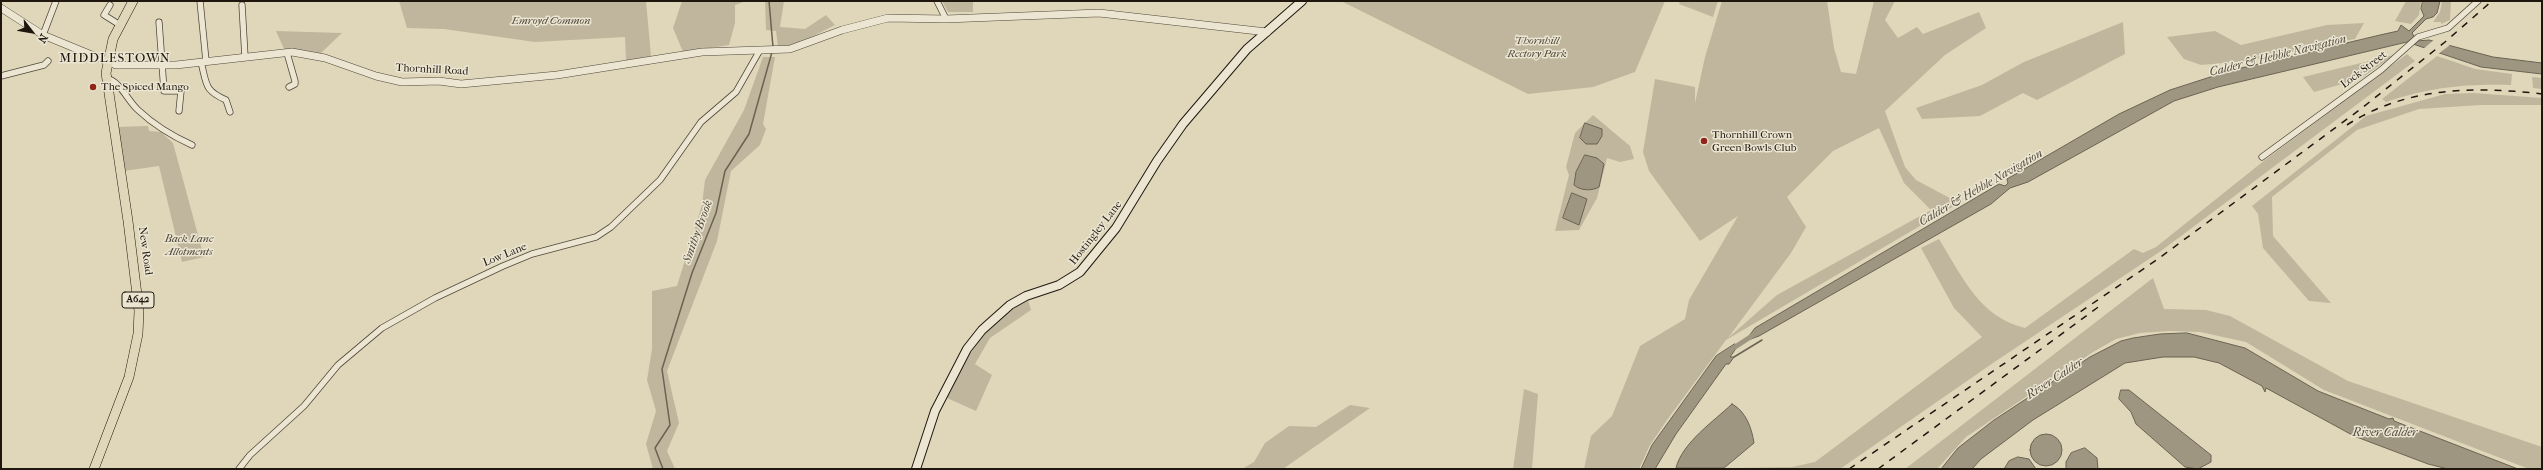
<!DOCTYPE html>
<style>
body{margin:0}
#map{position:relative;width:2543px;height:470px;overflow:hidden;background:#e0d7ba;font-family:"IM FELL French Canon",serif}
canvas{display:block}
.frame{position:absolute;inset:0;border:2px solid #1f170e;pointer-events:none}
.north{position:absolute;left:12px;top:12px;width:40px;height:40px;-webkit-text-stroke:3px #ebe5d2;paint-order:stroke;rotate:121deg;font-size:11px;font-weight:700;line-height:16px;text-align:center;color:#1f170e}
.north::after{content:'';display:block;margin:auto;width:14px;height:18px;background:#1f170e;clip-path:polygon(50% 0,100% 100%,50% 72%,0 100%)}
</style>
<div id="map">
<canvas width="2543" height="470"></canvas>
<div class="frame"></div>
<div class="north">N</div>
</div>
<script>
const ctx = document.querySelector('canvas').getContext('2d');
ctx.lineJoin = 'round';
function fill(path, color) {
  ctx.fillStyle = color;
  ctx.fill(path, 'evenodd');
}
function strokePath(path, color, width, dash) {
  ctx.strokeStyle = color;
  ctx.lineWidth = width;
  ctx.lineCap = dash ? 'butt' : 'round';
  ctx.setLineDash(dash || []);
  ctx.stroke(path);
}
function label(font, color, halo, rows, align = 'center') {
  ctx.font = font + ' "IM FELL French Canon",serif';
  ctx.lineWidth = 3;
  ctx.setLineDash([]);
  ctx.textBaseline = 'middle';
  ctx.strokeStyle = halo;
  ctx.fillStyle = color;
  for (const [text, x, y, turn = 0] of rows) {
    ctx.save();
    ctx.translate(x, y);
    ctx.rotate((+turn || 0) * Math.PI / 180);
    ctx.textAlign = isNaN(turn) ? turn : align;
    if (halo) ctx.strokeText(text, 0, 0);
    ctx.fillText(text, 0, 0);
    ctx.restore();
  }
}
const green = new Path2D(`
 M399,1H646L651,56L626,61L625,37L535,42L444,29L407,28Z
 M682,1H746L735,5V23L729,45L683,52L673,28Z
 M765,1H784L780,27L805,29L826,15L835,25L794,46L778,47L776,31L766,30Z
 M942,1H973V12H948Z
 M1341,1H1665L1635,72L1593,87L1528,94Z
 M1680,1H1718L1713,17L1679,4Z
 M1722,1H1827L1834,48L1841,72L1856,74L1874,1H1895L1885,20L1898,38L1917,27L1923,34L1979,12L1986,28L1945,55L1885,111L1905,167L1916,180L1959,203L1726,340L1667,420L1650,445L1639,469H1584L1591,436L1612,416L1640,346L1685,319L1689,300L1738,216L1700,241L1649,171L1643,152L1655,79L1695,87V103L1705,57ZM1879,128L1904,183L1931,210L1777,295L1728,338L1791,253L1806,227L1787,197L1833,151Z
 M2406,1H2421L2419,15L2411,24L2395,21Z
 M2442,1H2451L2450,20L2441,24V22H2433L2440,12Z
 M2123,22L2125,54L2037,100L2023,93L1980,116L1922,119L1916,108L1982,85L2024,62Z
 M2364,23L2355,39L2247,61L2201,65L2184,59L2167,37L2215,31L2241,45L2327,25Z
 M276,31L342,33L320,54L285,51Z
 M2407,54L2415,61L2161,251L1993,363L1840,469H1663L1792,467L1815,462L1982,337L1954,308L1921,248L1939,239C1962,276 1979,317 2025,328L2134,249L2143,253L2156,247L2265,160Z
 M2394,55L2360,79L2314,92L2303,77Z
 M2437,56L2475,69L2512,74L2511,85C2463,84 2432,87 2386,102L2382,99Z
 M763,57H775L763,124L766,129L760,145L731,171L717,241L667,371L679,423L667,451L675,469H653L646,444L656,411L647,380L652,349V291L677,286L702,205L705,180L744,110Z
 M2532,77L2542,78V89L2533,88Z
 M2474,93L2542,98V105H2480L2419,109L2357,130L2272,197L2273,236L2331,303L2309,301L2263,248L2258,214L2252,206L2366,116L2445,94Z
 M1593,115L1630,146L1634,159L1620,162L1607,158L1597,198L1579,230L1555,231L1569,175L1566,167L1575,133Z
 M148,126L149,131L161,132L173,143L204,257L182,262L159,166L124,171L117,127Z
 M2153,278L2164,309L2206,310L2230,316L2348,381L2542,447V469H2529L2324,390L2246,342L2200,332L2170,331L2140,333L2116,339L2093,352L1966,437L1937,469H1905Z
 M1028,300L1031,310L990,338L975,364L992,375L976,411L947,398C969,354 982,325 1028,300Z
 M1524,389L1538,394L1532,469H1513Z
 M1350,405L1370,408L1283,469H1242L1254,462L1265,443L1289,426L1316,427Z`);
const water = new Path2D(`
 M2423,1H2440L2437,13L2433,17L2426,19L2412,33L2417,41L2429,40L2493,57L2542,63V74L2481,67L2407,42L2218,87L2174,101L2028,182L2010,188L1991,204L1759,336L1751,339L1749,336L1755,328L1999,184L2005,186L2008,183L2007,179L2119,114L2170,90L2229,71L2380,35L2398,31L2401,25L2409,31L2424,16L2421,9Z
 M1585,123L1602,129V136L1597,144H1586L1580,138Z
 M1585,155L1597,158L1604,164L1599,187C1592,191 1581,191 1574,185L1576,172Z
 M1572,193L1587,199L1579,225L1563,218Z
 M2187,333L2245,348L2318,391L2389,419L2393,418L2394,421L2518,469H2448L2428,464L2354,436L2266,388L2265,392L2262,386L2219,363L2194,357H2163L2125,363L2033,420L1981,459L1972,469H1941L1958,448L1994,420L2090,357L2121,341L2133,338L2160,334Z
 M1735,344L1737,347L1730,357H1734L1729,364H1726L1676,434L1655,469H1641L1652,445L1716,356Z
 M2121,390H2129L2211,455V462L2198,469L2185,467L2136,424L2131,412L2119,399Z
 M1732,404C1746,411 1752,429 1754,443L1724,468H1676C1682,443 1714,421 1732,404Z
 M2030 450a16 16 0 1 1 32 0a16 16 0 1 1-32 0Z
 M2085,448L2097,458L2098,469H2066V462L2071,453Z
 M2018,457L2029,459L2036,469H2004L2009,461Z`);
const pier = new Path2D(`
 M2435,39L2450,45L2438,54L2422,50Z`);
const stream = new Path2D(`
 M769,1L773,47
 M1734,357L1762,340
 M663,469L655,448L670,425L662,369L692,273L716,213L725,171L749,134L772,52`);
const canal = new Path2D(`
 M1732,349L1755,334`);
const minor = new Path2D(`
 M200,1L206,61
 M937,1L946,19
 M110,5L104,15L120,25
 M242,5L245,57
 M159,22L164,91H181L179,111
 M43,35L56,1
 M287,53L295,81V84L289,87
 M201,62C207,85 204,90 226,100L230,112
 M1,76L44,65L48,61
 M106,78C121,82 127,100 138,110C154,125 172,136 192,145
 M2262,157L2381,70L2418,37L2448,28L2478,1
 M239,469L250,455L304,406L338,365L382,328L435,298L503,266L532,254L596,237L611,227L660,180L701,122L736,92L760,50`);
const tertiary = new Path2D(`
 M1,8L43,35L116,65H176L292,52L325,58L376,76L402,82L439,81L461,84L557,75L702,52L790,49L842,30L888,18L946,19L1099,13L1267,32`);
const secondary = new Path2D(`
 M916,469L935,411L967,349L982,330L1010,305L1026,296L1059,285L1080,272L1116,228L1157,161L1183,124L1247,49L1302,1`);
const trunk = new Path2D(`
 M94,469L129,377L138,334L139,311L128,221L106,73L113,39L133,1`);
const rail = new Path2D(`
 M2347,125C2405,87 2475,86 2542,94
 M1849,469L2158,259L2362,108L2445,42L2492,1
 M1878,469L2101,305`);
const markers = [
 [93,87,4,"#8f2418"],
 [1704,141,4,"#8f2418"]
];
const shields = [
 [138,300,32]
];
const shieldNames = [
 ["A642",138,300]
];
const parkNames = [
 ["Emroyd Common",551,21],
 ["Thornhill",1537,41],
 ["Rectory Park",1537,54],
 ["Back Lane",189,239],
 ["Allotments",189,252]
];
const streetNames = [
 ["Thornhill Road",432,70,3],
 ["Lock Street",2364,70,-37],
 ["Hostingley Lane",1096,233,-52],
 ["New Road",145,251,82],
 ["Low Lane",505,255,-22]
];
const poiNames = [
 ["The Spiced Mango",101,87],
 ["Thornhill Crown",1712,135],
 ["Green Bowls Club",1712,148]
];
const waterNames = [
 ["Calder & Hebble Navigation",2278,56,-14],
 ["Calder & Hebble Navigation",1981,188,-30],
 ["Smithy Brook",698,232,-70],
 ["River Calder",2055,379,-33],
 ["River Calder",2385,433]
];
const quarterNames = [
 ["MIDDLESTOWN",115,59]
];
fill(green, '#bfb69d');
fill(water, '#9e9680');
strokePath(water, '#6b6352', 1);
fill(pier, '#e0d7ba');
strokePath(stream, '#6b6352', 1.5);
strokePath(canal, '#9e9680', 5);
strokePath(minor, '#4f4739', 7);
strokePath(tertiary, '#4f4739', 8);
strokePath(secondary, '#1f170e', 10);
strokePath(trunk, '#1f170e', 10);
strokePath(minor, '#ebe5d2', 5.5);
strokePath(tertiary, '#ebe5d2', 7);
strokePath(secondary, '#ebe5d2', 8);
strokePath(trunk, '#e0d7ba', 9);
strokePath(rail, '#1f170e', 1.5, [7, 7]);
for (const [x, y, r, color] of markers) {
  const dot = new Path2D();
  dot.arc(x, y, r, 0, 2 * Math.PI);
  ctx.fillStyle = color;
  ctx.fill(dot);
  strokePath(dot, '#ebe5d2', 1.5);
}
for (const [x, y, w] of shields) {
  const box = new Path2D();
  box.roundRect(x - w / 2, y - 8, w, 16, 3);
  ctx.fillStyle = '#ebe5d2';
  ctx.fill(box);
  strokePath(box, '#1f170e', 1);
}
label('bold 10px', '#1f170e', null, shieldNames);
label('italic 11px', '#4f4739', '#ebe5d2', parkNames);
label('11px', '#1f170e', '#ebe5d2', streetNames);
label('11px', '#1f170e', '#ebe5d2', poiNames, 'left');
label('italic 12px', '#524a3c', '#ebe5d2', waterNames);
ctx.letterSpacing = '1px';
label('13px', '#1f170e', '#ebe5d2', quarterNames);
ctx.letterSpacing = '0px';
</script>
